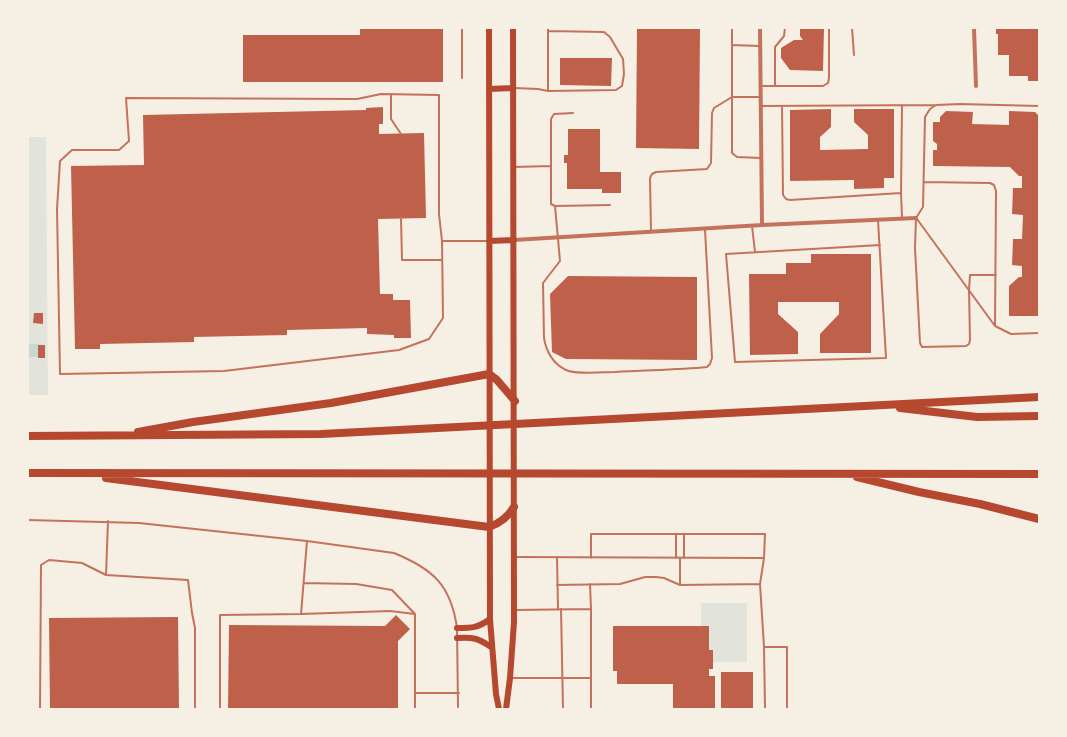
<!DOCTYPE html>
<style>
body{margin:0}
#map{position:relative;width:1067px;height:737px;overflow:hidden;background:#f6efe4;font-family:Merriweather,serif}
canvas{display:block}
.frame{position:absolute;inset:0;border:29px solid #f6efe4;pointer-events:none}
</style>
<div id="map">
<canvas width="1067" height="737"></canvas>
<div class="frame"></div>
</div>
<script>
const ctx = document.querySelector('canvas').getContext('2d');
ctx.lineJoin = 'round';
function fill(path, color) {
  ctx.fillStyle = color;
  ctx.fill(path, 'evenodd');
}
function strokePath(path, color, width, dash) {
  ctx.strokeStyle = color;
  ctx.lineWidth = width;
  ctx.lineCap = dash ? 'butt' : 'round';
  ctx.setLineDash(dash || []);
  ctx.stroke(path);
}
const green = new Path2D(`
 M28,137H46L48,395H28Z
 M701,603H747V662H701Z`);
const water = new Path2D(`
 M28,344H39L38,357H28Z`);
const building = new Path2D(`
 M360,28H443V82H243V35H360Z
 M637,28H700L699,149L636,148Z
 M800,28H824L823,71L790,70L781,58V48L794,40H803L800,36Z
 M996,28H1039V81H1028V76H1009V55H998V34H996Z
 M560,58H612L611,86L560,85Z
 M383,107V124H379V134L424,133L426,218L378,219L380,294H393V300H410L411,338H394V335L367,334V328L287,330V335L194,337V342L100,344V349H75L71,166L144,165L143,115L366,110V108Z
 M831,109V127L820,137V150L868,149V135L854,122V109H894V178H884V188L854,189V180L790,181V110Z
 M946,111L973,112L972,124L1009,125V111L1035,112L1039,116V316H1009V286L1019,277H1022V266L1012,265L1013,239H1022L1023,215L1012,214L1013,188H1022V176H1019L1010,167L933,166V150H937V144L933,141V122H940V117Z
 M568,129H600V172H621V193H602V189H567V163H564V155H568Z
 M811,254H871V353H820V334L839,314V302H778V314L798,332V354L750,355L749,274H786V263H811Z
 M568,276L697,277V360L566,359L552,352L550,294Z
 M34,313H43V324L33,323Z
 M38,345H45V358H38Z
 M396,615L410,629L398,641V709H228L229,625L385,626Z
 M178,617L179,709H50L49,618Z
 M613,626H709V650H713V669H709V676H715V709H673V684H617V671H613Z
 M721,672H753V709H721Z`);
const service = new Path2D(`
 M548,28V91
 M732,28V153L737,157L761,158
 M852,28L854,55
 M732,45L759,46
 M462,78V28
 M775,85V47L784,36L785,28
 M761,86H823L828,83L829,78V28
 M515,88L538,89L548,91L616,90L622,86L624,74L623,59L610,37L604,32L548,31
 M381,94L439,95V214L442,241L443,318L429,339L399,350L224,371L60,374L57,209L60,161L72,150H119L129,141L126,98L357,99Z
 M391,94V119L401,134
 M761,106L936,105
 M782,106L783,195L786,199L790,200L901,193L902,105
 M573,113L554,114L551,119V204L555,206L610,205
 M514,167L551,166
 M924,182L990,183L994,185L996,191L995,326
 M901,193L902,217
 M555,206L560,261L543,283L544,338C546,351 553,364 566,370C576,375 603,372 615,372C646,370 676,370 707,367L710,364L712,358L705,230
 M401,218L402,260H442
 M917,219L995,326L1011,334L1039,333
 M878,220L886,358L735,362L726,254L880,245
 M752,226L755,252
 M651,231L650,178L652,174L656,172L707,169L711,163L712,113L714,108L732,97H761
 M442,241H489
 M996,275H970L969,290L970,340L969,344L966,346L922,347L920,343L915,248L916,218L923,207L925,117L930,109L936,105L960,104L1039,106
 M28,520L139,523L307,541L394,553C433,569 451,585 457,628L458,707
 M108,521L106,575L188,580L192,613L195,628V709
 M676,534V558
 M684,534V558
 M516,557L764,558L760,584L764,647L765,709
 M557,557L558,609
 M591,558V534H765L764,558
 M680,558V585
 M304,583L356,584L392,590L415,614V709
 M590,584L591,609
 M557,585L620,584L645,577H656L664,578L680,585L760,584
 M561,609L563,709
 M516,610L591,609V709
 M301,614L390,611L415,614
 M764,647H787V709
 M512,678H591
 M415,693H459
 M40,709L41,565L49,560L82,563L106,575
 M220,709V615L301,614L307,541`);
const minor = new Path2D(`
 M760,28L762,225
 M974,28L976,86
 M514,240L762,225L916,218`);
const secondary = new Path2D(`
 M489,28L490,619L496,694L499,709
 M489,89L513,88
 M489,241L514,240
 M457,628C472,628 478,628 490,619
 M457,638C473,637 478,638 491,647
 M506,709L510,678L514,622L513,28`);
const motorway = new Path2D(`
 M900,408L977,417L1039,416
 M138,432L193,422L331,403L489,374L497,380L515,401
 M28,436L321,434L1039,397
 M28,473L1039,474
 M857,477L919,492L980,504L1039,519
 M106,478L489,527C501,523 508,517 514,507`);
fill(green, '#e2e4dc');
fill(water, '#c9d6d2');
fill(building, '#bf614a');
strokePath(service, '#c5725c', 2);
strokePath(minor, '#c5725c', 4);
strokePath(secondary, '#b5482f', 6);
strokePath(motorway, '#b5482f', 8);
</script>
